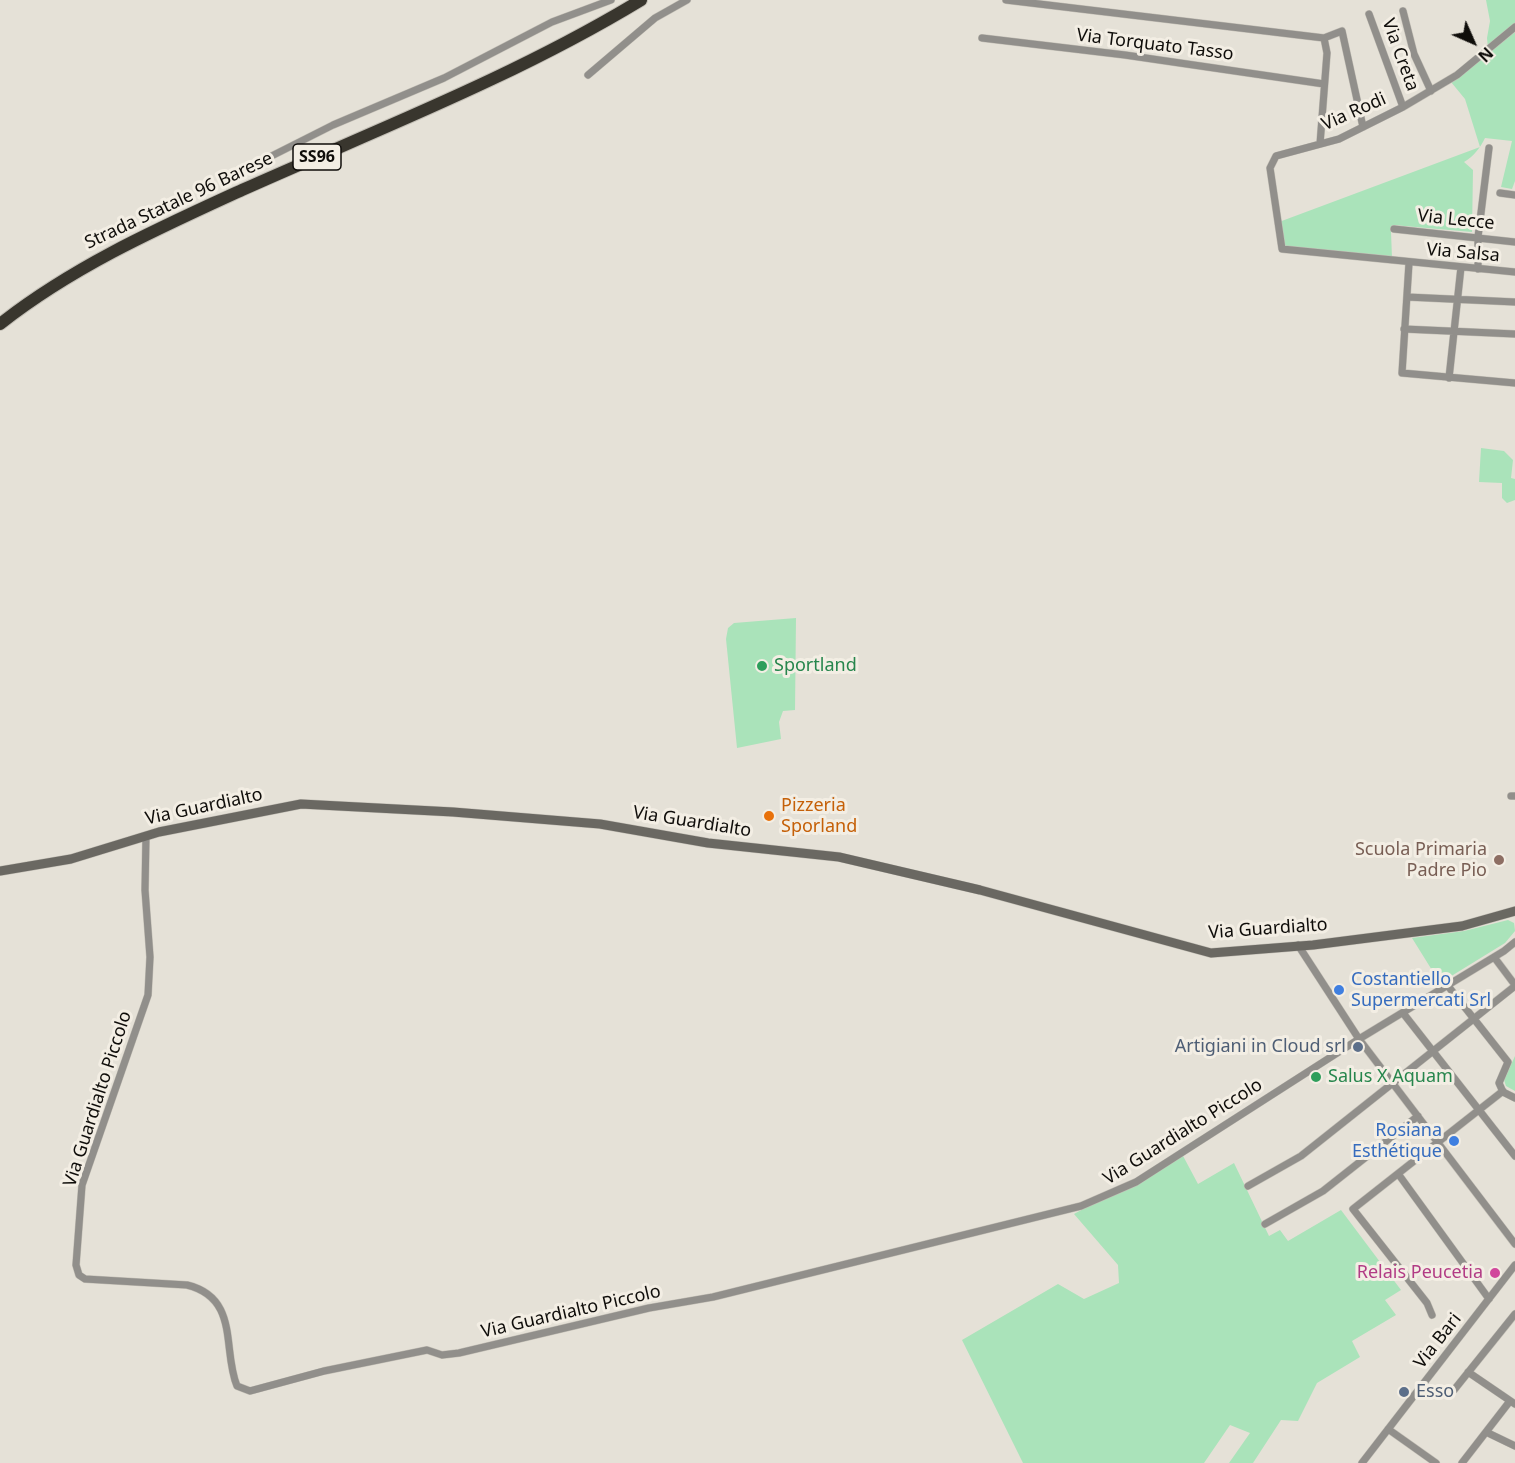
<!DOCTYPE html>
<meta charset="utf-8">
<style>
body{margin:0}
#map{position:relative;width:1515px;height:1463px;overflow:hidden;background:#e5e1d7;font-family:"Noto Sans",sans-serif}
canvas{display:block}
.north{position:absolute;left:1443px;top:12px;width:60px;height:60px;-webkit-text-stroke:4px #f3eee4;paint-order:stroke;rotate:135deg;font-size:16px;font-weight:700;line-height:24px;text-align:center;color:#0f0d0a}
.north::after{content:'';display:block;margin:auto;width:21px;height:27px;background:#0f0d0a;clip-path:polygon(50% 0,100% 100%,50% 72%,0 100%)}
</style>
<div id="map">
<canvas width="1515" height="1463"></canvas>
<div class="north">N</div>
</div>
<script>
const ctx = document.querySelector('canvas').getContext('2d');
ctx.lineJoin = 'round';
function fill(path, color) {
  ctx.fillStyle = color;
  ctx.fill(path, 'evenodd');
}
function strokePath(path, color, width, dash) {
  ctx.strokeStyle = color;
  ctx.lineWidth = width;
  ctx.lineCap = dash ? 'butt' : 'round';
  ctx.setLineDash(dash || []);
  ctx.stroke(path);
}
function label(font, color, halo, rows, align = 'center') {
  ctx.font = font + ' "Noto Sans",sans-serif';
  ctx.lineWidth = 6;
  ctx.setLineDash([]);
  ctx.textBaseline = 'middle';
  ctx.strokeStyle = halo;
  ctx.fillStyle = color;
  for (const [text, x, y, turn = 0] of rows) {
    ctx.save();
    ctx.translate(x, y);
    ctx.rotate((+turn || 0) * Math.PI / 180);
    ctx.textAlign = isNaN(turn) ? turn : align;
    if (halo) ctx.strokeText(text, 0, 0);
    ctx.fillText(text, 0, 0);
    ctx.restore();
  }
}
const green = new Path2D(`
 M1486,0H1515V27L1488,48L1487,38L1490,21Z
 M1515,32V181L1512,189L1501,187L1512,141L1485,138C1480,148 1474,156 1464,162L1473,170L1472,232L1393,225L1391,232L1392,258L1284,247L1279,222L1480,147L1465,99L1451,82Z
 M1481,448L1504,451L1513,460L1511,478L1515,479V500L1507,503L1502,498V483L1479,482Z
 M796,618L795,710L783,711L779,722L781,739L737,748L726,639L728,628L734,623Z
 M1508,920L1514,923L1515,931L1505,943L1440,983L1412,938L1464,931Z
 M1515,1056V1091L1506,1086L1504,1080Z
 M1182,1154L1198,1184L1234,1163L1269,1236L1280,1230L1288,1241L1341,1210L1401,1290L1385,1300L1396,1315L1352,1341L1360,1357L1317,1383L1298,1421L1281,1420L1253,1463H1229L1250,1433L1230,1425L1204,1463H1023L962,1340L1058,1284L1084,1299L1119,1283L1118,1265L1074,1214Z`);
const street = new Path2D(`
 M1006,0L1324,38L1342,31L1363,127
 M1403,11L1414,54L1431,91
 M1369,14L1403,107
 M1515,27L1457,75L1403,107L1339,139L1276,156L1270,168L1282,249L1515,272
 M982,38L1125,55L1324,84
 M588,75L655,18L687,0
 M1320,144L1327,53L1324,38
 M226,179L333,125L444,78L552,22L611,0
 M1500,193L1515,195
 M1394,229L1515,242
 M1409,263L1402,373L1515,383
 M1478,269V237L1489,148
 M1407,297L1515,302
 M1404,329L1515,334
 M1449,378L1461,267
 M1511,796H1515
 M146,836L145,890L150,957L148,995L82,1185L76,1265L79,1275L85,1279L187,1285C240,1298 222,1350 237,1386L250,1391L324,1371L427,1350L442,1355L459,1353L649,1308L713,1297L1081,1206L1136,1182L1359,1039L1504,951L1515,942
 M1298,945L1359,1039L1515,1244
 M1494,957L1515,985
 M1448,986L1508,1062L1499,1083L1503,1092L1515,1098
 M1403,1013L1515,1156
 M1399,1175L1489,1299
 M1248,1186L1301,1156L1515,986
 M1265,1224L1323,1191L1418,1116
 M1432,1315L1427,1303L1353,1209L1503,1091
 M1468,1372L1515,1404
 M1454,1390L1515,1314
 M1388,1429L1436,1463
 M1486,1432L1515,1446
 M1362,1463L1515,1265
 M1462,1463L1510,1401`);
const secondary = new Path2D(`
 M0,871L71,859L159,832L301,804L453,812L600,824L708,843L839,857L980,890L1211,953L1313,945L1462,926L1515,911`);
const highway = new Path2D(`
 M0,324C74,266 157,229 242,190C376,130 516,76 641,0`);
const markers = [
 [762,666,6,"#2e9e5b"],
 [769,816,6,"#e8710a"],
 [1499,860,6,"#8d6e63"],
 [1339,990,6,"#3f7fe0"],
 [1358,1047,6,"#5c6f8a"],
 [1316,1077,6,"#2e9e5b"],
 [1454,1141,6,"#3f7fe0"],
 [1495,1273,6,"#d1479c"],
 [1404,1392,6,"#5c6f8a"]
];
const shields = [
 [317,157,48]
];
const shieldNames = [
 ["SS96",317,157]
];
const streetNames = [
 ["Via Torquato Tasso",1155,45,7],
 ["Via Creta",1400,55,70],
 ["Via Rodi",1354,112,-24],
 ["Strada Statale 96 Barese",179,201,-25],
 ["Via Lecce",1456,220,6],
 ["Via Salsa",1463,253,5],
 ["Via Guardialto",204,807,-12],
 ["Via Guardialto",692,822,9],
 ["Via Guardialto",1268,929,-4],
 ["Via Guardialto Piccolo",98,1099,-72],
 ["Via Guardialto Piccolo",1183,1132,-32],
 ["Via Guardialto Piccolo",571,1312,-13],
 ["Via Bari",1438,1341,-52]
];
const leisureNames = [
 ["Sportland",774,666],
 ["Salus X Aquam",1328,1077]
];
const foodNames = [
 ["Pizzeria",781,806],
 ["Sporland",781,827]
];
const educationNames = [
 ["Scuola Primaria",1487,850],
 ["Padre Pio",1487,871]
];
const shopNames = [
 ["Costantiello",1351,980],
 ["Supermercati Srl",1351,1001],
 ["Rosiana",1442,1131,"right"],
 ["Esthétique",1442,1152,"right"]
];
const serviceNames = [
 ["Artigiani in Cloud srl",1346,1047],
 ["Esso",1416,1392,"left"]
];
const hotelNames = [
 ["Relais Peucetia",1483,1273]
];
fill(green, '#aae3ba');
strokePath(street, '#c3bfb6', 8);
strokePath(secondary, '#c3bfb6', 10);
strokePath(highway, '#c3bfb6', 14);
strokePath(street, '#918f8b', 7);
strokePath(secondary, '#6a6862', 9);
strokePath(highway, '#39362e', 12);
for (const [x, y, r, color] of markers) {
  const dot = new Path2D();
  dot.arc(x, y, r, 0, 2 * Math.PI);
  ctx.fillStyle = color;
  ctx.fill(dot);
  strokePath(dot, '#f3eee4', 2);
}
for (const [x, y, w] of shields) {
  const box = new Path2D();
  box.roundRect(x - w / 2, y - 13, w, 26, 4.5);
  ctx.fillStyle = '#f3eee4';
  ctx.fill(box);
  strokePath(box, '#0f0d0a', 1.5);
}
label('bold 16px', '#0f0d0a', null, shieldNames);
label('18px', '#0f0d0a', '#f3eee4', streetNames);
label('18px', '#27864d', '#f3eee4', leisureNames, 'left');
label('18px', '#c56008', '#f3eee4', foodNames, 'left');
label('18px', '#785e54', '#f3eee4', educationNames, 'right');
label('18px', '#366cbe', '#f3eee4', shopNames, 'left');
label('18px', '#4e5e75', '#f3eee4', serviceNames, 'right');
label('18px', '#b23c85', '#f3eee4', hotelNames, 'right');
</script>
